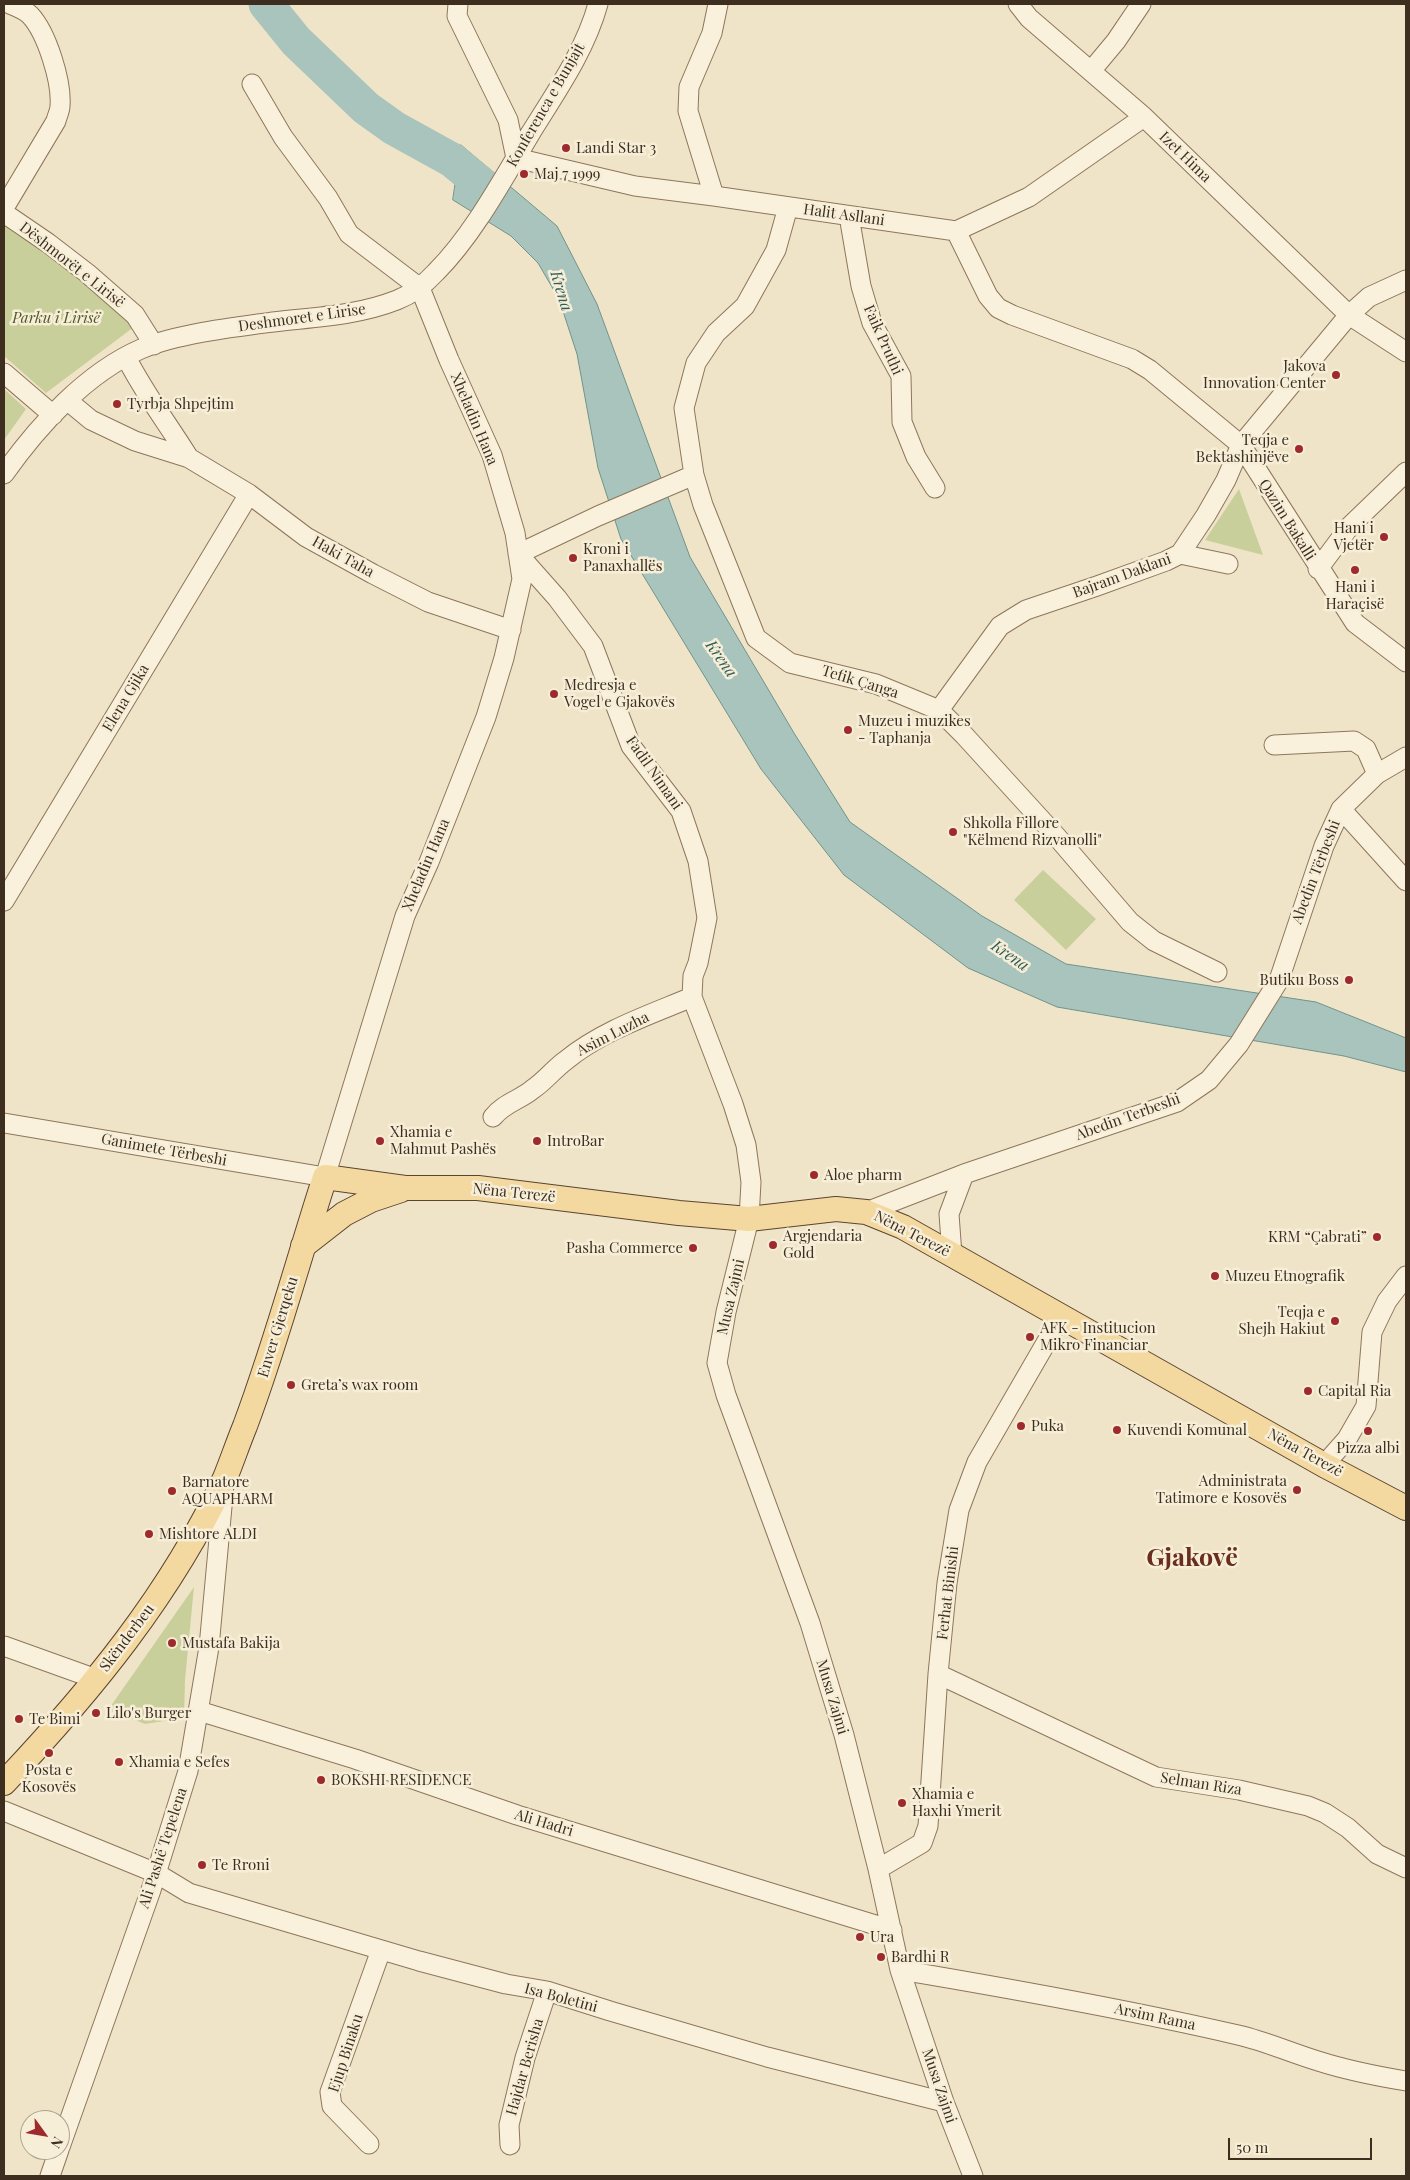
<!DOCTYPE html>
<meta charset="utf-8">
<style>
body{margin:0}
#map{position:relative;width:1410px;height:2180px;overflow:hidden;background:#f0e4c8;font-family:"Playfair Display",serif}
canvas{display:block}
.frame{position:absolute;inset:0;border:5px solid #3d2e20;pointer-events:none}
.north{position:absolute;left:20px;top:2110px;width:50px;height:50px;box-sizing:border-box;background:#f7eed8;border:1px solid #ada18e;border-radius:50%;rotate:122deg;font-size:14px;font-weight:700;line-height:20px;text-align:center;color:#3d2e20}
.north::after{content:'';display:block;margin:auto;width:18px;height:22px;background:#9e2a2b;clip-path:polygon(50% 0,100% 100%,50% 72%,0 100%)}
.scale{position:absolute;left:1228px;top:2138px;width:144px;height:22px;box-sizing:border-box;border:2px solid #3d2e20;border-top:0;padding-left:6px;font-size:15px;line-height:18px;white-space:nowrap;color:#3d2e20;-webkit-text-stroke:4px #f7eed8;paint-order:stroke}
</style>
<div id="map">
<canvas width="1410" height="2180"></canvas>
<div class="frame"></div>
<div class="north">N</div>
<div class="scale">50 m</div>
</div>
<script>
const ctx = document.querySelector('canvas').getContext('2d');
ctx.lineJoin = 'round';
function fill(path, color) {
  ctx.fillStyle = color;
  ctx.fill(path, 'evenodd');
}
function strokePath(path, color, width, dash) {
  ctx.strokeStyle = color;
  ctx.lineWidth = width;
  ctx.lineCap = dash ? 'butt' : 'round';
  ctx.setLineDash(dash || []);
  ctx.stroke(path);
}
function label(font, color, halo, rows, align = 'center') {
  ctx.font = font + ' "Playfair Display",serif';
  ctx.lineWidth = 5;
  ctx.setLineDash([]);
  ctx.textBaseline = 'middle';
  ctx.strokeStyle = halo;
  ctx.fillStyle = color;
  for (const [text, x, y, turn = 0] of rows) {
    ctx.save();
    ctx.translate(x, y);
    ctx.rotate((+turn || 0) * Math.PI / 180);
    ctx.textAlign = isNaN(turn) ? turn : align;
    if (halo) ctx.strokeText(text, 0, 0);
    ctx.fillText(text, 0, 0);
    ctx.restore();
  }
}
const green = new Path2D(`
 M4,222L142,321L46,393L4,356Z
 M4,389L26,409L4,440Z
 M1239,489L1263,555L1205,540Z
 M1043,870L1096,919L1066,950L1014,900Z
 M194,1587L185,1680L184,1718L145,1724L108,1710Z`);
const water = new Path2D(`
 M461,145L557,226L597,304L690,557L794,733L850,822L982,916L1066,964L1316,1002L1406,1038V1072L1344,1056L1057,1007L968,968L844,875L761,769L621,539L598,468L577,354L559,299L538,263L511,236L453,200Z`);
const river = new Path2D(`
 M266,4L296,41L366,108L394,128L452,160L496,196`);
const minor = new Path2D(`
 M458,4L457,16L508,120L516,158L635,186L714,196L956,231L1029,197L1144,117
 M1018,4L1029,18L1144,117L1349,315L1406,352
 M1091,71L1116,41L1141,4
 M252,84L283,137L328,198L349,234L420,288
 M714,196L688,111L689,87L712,33L718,4
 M788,207L776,250L745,306L716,333L696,363L684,408L694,475L703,505L756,638L790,663L876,684L939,710L964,735L1057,837L1130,922L1154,941L1217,972
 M4,208L56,121C57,116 60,111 60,106C62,82 47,33 30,15C25,10 17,7 10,4
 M4,213L48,243L87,273L135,315L154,345
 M849,216L861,286L872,323L901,376L902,422L916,457L935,488
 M956,231L988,296L998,308L1012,315L1132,359L1150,370L1241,445L1355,623L1406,662
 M126,357C144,393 168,424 189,458
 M4,373L53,415
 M68,401L91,420L135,441L189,458L249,494L306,537L373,574L428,602L511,630
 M4,474C38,426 86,373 141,349C176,334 234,327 273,322C315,317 356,316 397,300C412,294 425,284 436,272C473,235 503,179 530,134C556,92 585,51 598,4
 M694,475L598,516L518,554L557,598L593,646L631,746L681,811L698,861L707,918L698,963L693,976L692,997L733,1104L746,1145L751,1182L749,1219L726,1312L717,1363L726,1395L810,1623L844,1735L878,1869L900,1970L944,2102L973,2176
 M1180,554L1228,564
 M1318,569L1350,526L1406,472
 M939,710L1000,626L1026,610L1097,586L1166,561L1180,554L1206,515L1226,480L1241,445L1349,315L1369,297L1406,280
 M1274,745L1354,741L1366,749L1377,774
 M1341,809L1406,881
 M4,901L249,494
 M493,1117C504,1103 520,1100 533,1089C545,1081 554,1069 565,1061C601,1031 649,1015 692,997
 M4,1123L325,1177L405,916L429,862L486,717L504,658L522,579L515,533L492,455L449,360L420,288
 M866,1212L964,1174L1177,1102L1209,1080L1239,1044L1279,980L1324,846L1341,809L1377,774L1406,757
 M952,1255L949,1214L964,1174
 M1324,1465L1347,1439L1366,1406L1372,1332L1387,1301L1406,1276
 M4,1646L96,1679
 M938,1674L1156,1777L1239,1790L1308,1806L1325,1813L1348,1828L1377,1854L1406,1868
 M199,1711L355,1759L517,1815L892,1930
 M4,1811L156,1873L189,1893L419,1961L506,1984L547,1991L610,2011L767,2057L944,2102
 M878,1869L922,1843L928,1826L938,1674L947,1583L959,1510L977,1462L1061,1317
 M900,1970C1013,1989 1126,2009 1238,2035C1265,2041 1291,2053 1318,2061C1346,2070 1376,2076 1406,2081
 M369,2144L332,2106L330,2092L381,1950
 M510,2145L509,2125L525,2058L547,1991
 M60,2147L151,1890L188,1771L209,1647L224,1485
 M50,2176L59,2150`);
const major = new Path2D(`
 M303,1246L344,1214L371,1200L401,1190
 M4,1783C90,1692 171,1594 225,1478C232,1461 238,1443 245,1426C276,1344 298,1260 325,1177L405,1188H478L679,1213L749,1219L836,1209L866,1212L903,1227L1324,1465L1406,1508`);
const markers = [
 [566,148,5,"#9e2a2b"],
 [524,174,5,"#9e2a2b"],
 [1336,375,5,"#9e2a2b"],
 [117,404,5,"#9e2a2b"],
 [1299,449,5,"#9e2a2b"],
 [1384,537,5,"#9e2a2b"],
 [573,558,5,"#9e2a2b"],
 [1355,570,5,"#9e2a2b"],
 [554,694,5,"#9e2a2b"],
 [848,730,5,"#9e2a2b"],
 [953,832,5,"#9e2a2b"],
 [1349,980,5,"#9e2a2b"],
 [380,1141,5,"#9e2a2b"],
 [537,1141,5,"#9e2a2b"],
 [814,1175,5,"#9e2a2b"],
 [1377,1237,5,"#9e2a2b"],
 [773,1245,5,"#9e2a2b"],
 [693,1248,5,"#9e2a2b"],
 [1215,1276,5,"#9e2a2b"],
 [1335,1321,5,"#9e2a2b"],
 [1030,1337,5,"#9e2a2b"],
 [291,1385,5,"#9e2a2b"],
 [1308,1391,5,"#9e2a2b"],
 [1021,1426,5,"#9e2a2b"],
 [1117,1430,5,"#9e2a2b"],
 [1368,1431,5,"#9e2a2b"],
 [1297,1490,5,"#9e2a2b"],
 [172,1491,5,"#9e2a2b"],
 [149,1534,5,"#9e2a2b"],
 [172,1643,5,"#9e2a2b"],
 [96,1713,5,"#9e2a2b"],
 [19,1719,5,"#9e2a2b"],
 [49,1753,5,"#9e2a2b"],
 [119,1762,5,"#9e2a2b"],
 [321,1780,5,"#9e2a2b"],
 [902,1803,5,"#9e2a2b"],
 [202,1865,5,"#9e2a2b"],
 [860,1937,5,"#9e2a2b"],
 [881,1957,5,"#9e2a2b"]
];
const streetNames = [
 ["Konferenca e Bunjajt",546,105,-60],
 ["Izet Hima",1185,157,44],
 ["Halit Asllani",844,215,8],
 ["Dëshmorët e Lirisë",72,265,38],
 ["Deshmoret e Lirise",302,318,-8],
 ["Faik Pruthi",883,340,66],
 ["Xheladin Hana",474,419,67],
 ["Qazim Bakalli",1287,520,58],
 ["Haki Taha",343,557,29],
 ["Bajram Daklani",1122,576,-20],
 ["Tefik Çanga",860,682,17],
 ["Elena Gjika",126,698,-59],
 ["Fadil Nimani",654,773,55],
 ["Xheladin Hana",426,865,-67],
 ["Abedin Tërbeshi",1316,872,-69],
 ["Asim Luzha",613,1034,-27],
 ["Abedin Terbeshi",1128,1117,-20],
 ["Ganimete Tërbeshi",164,1150,10],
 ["Nëna Terezë",514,1193,6],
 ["Nëna Terezë",912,1234,27],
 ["Musa Zajmi",731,1297,-77],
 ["Enver Gjerqeku",278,1327,-73],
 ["Nëna Terezë",1305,1453,29],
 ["Ferhat Binishi",948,1593,-83],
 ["Skënderbeu",127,1638,-53],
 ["Musa Zajmi",832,1697,73],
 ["Selman Riza",1201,1784,9],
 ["Ali Hadri",544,1823,17],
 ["Ali Pashë Tepelena",163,1848,-72],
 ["Isa Boletini",561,1998,15],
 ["Arsim Rama",1155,2017,12],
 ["Ejup Binaku",346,2053,-72],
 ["Hajdar Berisha",525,2067,-74],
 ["Musa Zajmi",939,2086,71]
];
const poiNames = [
 ["Landi Star 3",576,148],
 ["Maj 7 1999",534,174],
 ["Jakova",1326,366,"right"],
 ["Innovation Center",1326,383,"right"],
 ["Tyrbja Shpejtim",127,404],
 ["Teqja e",1289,440,"right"],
 ["Bektashinjëve",1289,457,"right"],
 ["Hani i",1374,528,"right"],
 ["Vjetër",1374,545,"right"],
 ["Kroni i",583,549],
 ["Panaxhallës",583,566],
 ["Hani i",1355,587,"center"],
 ["Haraçisë",1355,604,"center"],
 ["Medresja e",564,685],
 ["Vogel e Gjakovës",564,702],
 ["Muzeu i muzikes",858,721],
 ["- Taphanja",858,738],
 ["Shkolla Fillore",963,823],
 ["\"Këlmend Rizvanolli\"",963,840],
 ["Butiku Boss",1339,980,"right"],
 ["Xhamia e",390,1132],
 ["Mahmut Pashës",390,1149],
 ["IntroBar",547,1141],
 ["Aloe pharm",824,1175],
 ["Argjendaria",783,1236],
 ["Gold",783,1253],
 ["KRM “Çabrati”",1367,1237,"right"],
 ["Pasha Commerce",683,1248,"right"],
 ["Muzeu Etnografik",1225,1276],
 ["Teqja e",1325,1312,"right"],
 ["Shejh Hakiut",1325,1329,"right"],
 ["AFK - Institucion",1040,1328],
 ["Mikro Financiar",1040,1345],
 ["Greta’s wax room",301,1385],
 ["Capital Ria",1318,1391],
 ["Puka",1031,1426],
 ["Kuvendi Komunal",1127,1430],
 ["Pizza albi",1368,1448,"center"],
 ["Administrata",1287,1481,"right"],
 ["Tatimore e Kosovës",1287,1498,"right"],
 ["Barnatore",182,1482],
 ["AQUAPHARM",182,1499],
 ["Mishtore ALDI",159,1534],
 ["Mustafa Bakija",182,1643],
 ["Lilo's Burger",106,1713],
 ["Te Bimi",29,1719],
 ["Xhamia e Sefes",129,1762],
 ["Posta e",49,1770,"center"],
 ["Kosovës",49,1787,"center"],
 ["BOKSHI RESIDENCE",331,1780],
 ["Xhamia e",912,1794],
 ["Haxhi Ymerit",912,1811],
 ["Te Rroni",212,1865],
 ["Ura",870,1937],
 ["Bardhi R",891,1957]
];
const parkNames = [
 ["Parku i Lirisë",56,318]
];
const waterNames = [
 ["Krena",561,291,73],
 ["Krena",721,659,55],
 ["Krena",1010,956,34]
];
const townNames = [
 ["Gjakovë",1192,1558]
];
fill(green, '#c9cf9b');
fill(water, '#a9c4bc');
strokePath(water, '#6f938a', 1);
strokePath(river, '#a9c4bc', 35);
strokePath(minor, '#8d765c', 21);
strokePath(major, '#5b4430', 26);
strokePath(minor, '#faf1dc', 19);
strokePath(major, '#f3d9a0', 24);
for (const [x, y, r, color] of markers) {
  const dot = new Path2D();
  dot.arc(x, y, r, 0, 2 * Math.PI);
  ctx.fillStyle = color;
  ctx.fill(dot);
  strokePath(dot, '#f7eed8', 2);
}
label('15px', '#3d2e20', '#f7eed8', streetNames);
label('15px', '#3d2e20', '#f7eed8', poiNames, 'left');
label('italic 15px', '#4d5a26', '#f7eed8', parkNames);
label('italic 16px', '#2f5d5a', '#f7eed8', waterNames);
label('bold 25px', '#6b2e1e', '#f7eed8', townNames);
</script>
